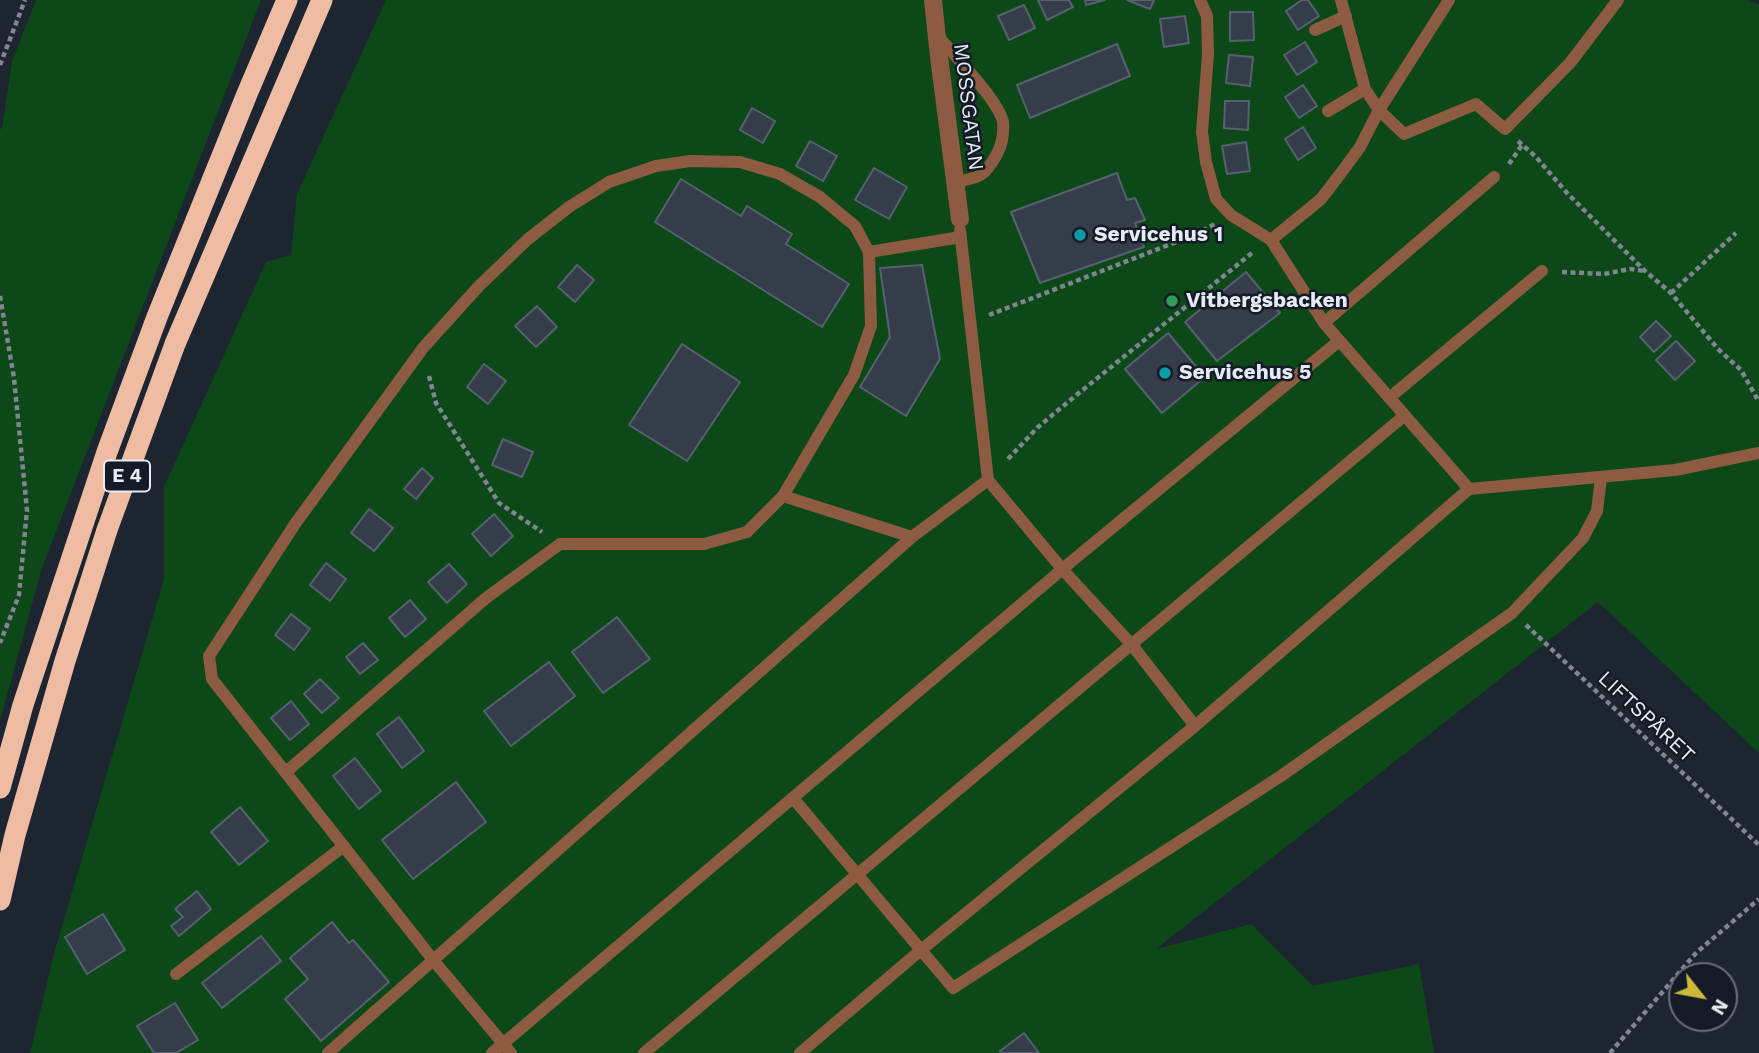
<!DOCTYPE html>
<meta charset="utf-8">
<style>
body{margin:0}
#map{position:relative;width:1759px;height:1053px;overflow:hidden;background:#1d2531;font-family:"Work Sans",sans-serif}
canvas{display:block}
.north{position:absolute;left:1668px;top:962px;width:70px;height:70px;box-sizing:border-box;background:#141b27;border:2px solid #686e79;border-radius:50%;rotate:121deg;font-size:19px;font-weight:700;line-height:28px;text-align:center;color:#e5ebf3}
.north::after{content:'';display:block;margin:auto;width:24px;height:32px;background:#cfb837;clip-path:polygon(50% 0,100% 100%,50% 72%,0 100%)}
</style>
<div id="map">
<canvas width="1759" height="1053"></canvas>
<div class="north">N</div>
</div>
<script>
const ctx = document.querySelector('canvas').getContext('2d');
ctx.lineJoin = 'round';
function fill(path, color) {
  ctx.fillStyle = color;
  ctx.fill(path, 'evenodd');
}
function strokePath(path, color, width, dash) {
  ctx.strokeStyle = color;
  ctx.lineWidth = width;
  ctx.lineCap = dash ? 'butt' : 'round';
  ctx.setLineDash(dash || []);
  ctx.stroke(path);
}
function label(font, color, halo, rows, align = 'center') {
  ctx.font = font + ' "Work Sans",sans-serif';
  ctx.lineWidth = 5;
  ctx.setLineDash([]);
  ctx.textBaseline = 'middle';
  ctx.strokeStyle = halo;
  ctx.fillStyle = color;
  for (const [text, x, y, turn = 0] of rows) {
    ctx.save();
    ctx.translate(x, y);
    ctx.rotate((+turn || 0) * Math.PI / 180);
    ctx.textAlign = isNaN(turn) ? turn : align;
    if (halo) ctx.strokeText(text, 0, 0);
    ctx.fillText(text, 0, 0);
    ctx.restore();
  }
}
const green = new Path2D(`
 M36,0H261L42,568L0,721V129L2,128L12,61Z
 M386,0H1749L1759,5V753L1598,602L1156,949L1251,924L1313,986L1419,964L1434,1053H30L55,950L164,579V487L266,262L291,255L297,194Z`);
const building = new Path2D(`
 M1038,0H1069L1073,7L1047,20Z
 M1085,0H1105L1086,5Z
 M1127,0H1154L1150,9Z
 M1302,0H1308L1319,16L1298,30L1286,11Z
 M1024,5L1035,28L1009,40L998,16Z
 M1230,12H1253L1254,40L1230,41Z
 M1185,16L1189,43L1164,47L1160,19Z
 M1305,42L1317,62L1297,75L1284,55Z
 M1117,44L1130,76L1030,118L1017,85Z
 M1229,55L1253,57L1250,86L1226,83Z
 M1303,85L1317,106L1299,118L1285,97Z
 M1225,101H1249L1248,130L1224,128Z
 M752,108L775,121L763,143L740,130Z
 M1303,127L1316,148L1298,160L1285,139Z
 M810,141L837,156L823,181L796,166Z
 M1246,142L1250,171L1227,174L1222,146Z
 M874,168L907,187L889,219L855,200Z
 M1117,173L1127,200L1135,198L1145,220L1135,223L1144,247L1040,283L1011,212Z
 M681,179L741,216L747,206L792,234L786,244L849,284L822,327L655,222Z
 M577,265L594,280L575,302L558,287Z
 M922,265L940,359L906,416L860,387L890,337L880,268Z
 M1246,272L1280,313L1217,361L1185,322Z
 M537,306L557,327L536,347L515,326Z
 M1656,321L1671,336L1654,352L1640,337Z
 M1168,333L1205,377L1162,413L1125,369Z
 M1676,341L1695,361L1675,380L1656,360Z
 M682,344L740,382L687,461L629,425Z
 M484,364L506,381L488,404L467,387Z
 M503,439L533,452L522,477L492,465Z
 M422,468L433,478L416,499L404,489Z
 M369,509L393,528L374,551L351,533Z
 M494,514L513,536L491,556L472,534Z
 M326,563L346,579L330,601L310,585Z
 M449,564L467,584L447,603L428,582Z
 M410,600L426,619L405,637L389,618Z
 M291,614L310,629L294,650L275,635Z
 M617,617L650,659L603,693L572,652Z
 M363,643L378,660L360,674L346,657Z
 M549,662L575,696L511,746L484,711Z
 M320,679L339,698L322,713L304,694Z
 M291,701L309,724L290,740L271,718Z
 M399,717L424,751L402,768L377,734Z
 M355,758L381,791L359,809L333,776Z
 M456,782L486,822L413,879L382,840Z
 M240,807L268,841L239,865L211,832Z
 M197,891L211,909L179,936L171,926L183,917L175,909Z
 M103,914L125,950L87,974L65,937Z
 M332,922L349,943L353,940L389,982L321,1041L285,999L308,979L290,958Z
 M261,936L281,961L222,1008L202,983Z
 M175,1003L198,1040L176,1053H154L137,1026Z
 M1024,1033L1039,1053H1001L1000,1051Z`);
const path = new Path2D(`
 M0,65L25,0
 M1518,141L1536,157L1567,193L1645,271L1671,293L1718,349L1741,370L1759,402
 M1509,164L1522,145
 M1562,272L1604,274L1630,269L1644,271
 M1671,293L1736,233
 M0,296L14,378L27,510L19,595L0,643
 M989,315L1194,235L1215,224
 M429,376L436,403L499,503L542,532
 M1008,459L1038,427L1074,397L1252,253
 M1526,625L1759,845
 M1610,1053L1696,953L1759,899`);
const lane = new Path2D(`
 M1200,0L1207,16L1208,54L1202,132L1206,162L1216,199L1231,215L1271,240L1324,323L1469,489
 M1341,0L1365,89L1379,110L1404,134L1476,104L1505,129L1570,63L1618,0
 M1315,30L1346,16
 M938,36C953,54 999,101 1003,122C1004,132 1002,145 997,154C985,176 980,178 955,182
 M1328,111L1365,89
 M960,230L988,480L1063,570L1132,645L1195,726
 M1271,240L1321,199L1341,173L1360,147L1379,110L1449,0
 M1324,323L1494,177
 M1389,398L1542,271
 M783,496L854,375L871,326L869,252
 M286,772L486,598L560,544H704L747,532L783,496L912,537
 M793,798L953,988L1281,776L1512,613L1583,538L1597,511L1601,478
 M176,974L344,846
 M328,1053L912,537L988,480
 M492,1053L1072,561L1339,341
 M511,1053L434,961L212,679L209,656L295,524L423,348L479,286L528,239L569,207L609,182L656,166L690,161L740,162L780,174L820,197L855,226L869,252L961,237
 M644,1053L1404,416
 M800,1053L921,950L1195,726L1469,489L1675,470L1759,453`);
const street = new Path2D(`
 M933,0L939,57L960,219`);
const highway = new Path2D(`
 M0,788L23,705L107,452L157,317L247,94L287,0
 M0,900L15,835L65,661L107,530L175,344L322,0`);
const markers = [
 [1080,235,7,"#0f9aa8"],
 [1172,301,7,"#2e9e5b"],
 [1165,373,7,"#0f9aa8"]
];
const shields = [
 [127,476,46]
];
const shieldNames = [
 ["E 4",127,476]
];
const streetNames = [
 ["MOSSGATAN",968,107,83],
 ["LIFTSPÅRET",1646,717,43]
];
const poiNames = [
 ["Servicehus 1",1094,235],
 ["Vitbergsbacken",1186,301],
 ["Servicehus 5",1179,373]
];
fill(green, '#0c4818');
fill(building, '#353d4a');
strokePath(building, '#57606f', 2);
strokePath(path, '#7f8690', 4.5, [5, 3.5]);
strokePath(lane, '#8d5a42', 12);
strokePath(street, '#8d5a42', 18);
strokePath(highway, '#eebba3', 21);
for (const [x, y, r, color] of markers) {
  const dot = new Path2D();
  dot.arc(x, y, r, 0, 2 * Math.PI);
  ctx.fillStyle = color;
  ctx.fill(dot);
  strokePath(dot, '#141b27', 2.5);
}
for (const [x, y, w] of shields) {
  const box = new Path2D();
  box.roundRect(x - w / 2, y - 15.5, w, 31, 5);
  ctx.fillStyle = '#141b27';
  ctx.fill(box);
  strokePath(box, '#e5ebf3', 2);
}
label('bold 19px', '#e5ebf3', null, shieldNames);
label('21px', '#e5ebf3', '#141b27', streetNames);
label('bold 21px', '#e5ebf3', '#141b27', poiNames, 'left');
</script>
